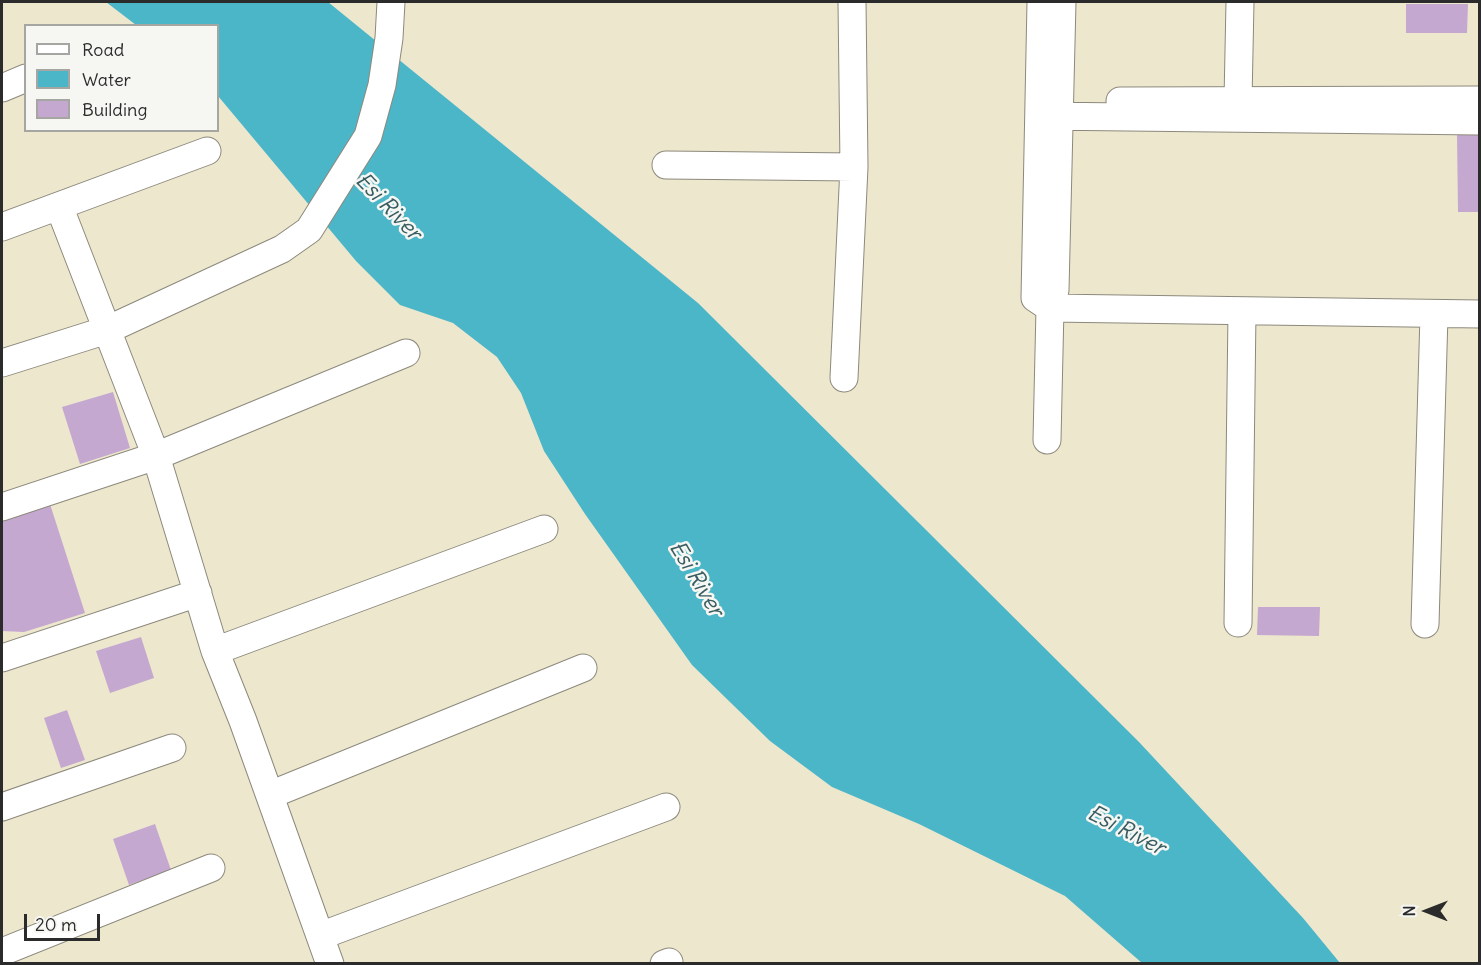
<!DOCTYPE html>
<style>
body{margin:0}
#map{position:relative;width:1481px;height:965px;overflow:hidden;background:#ede7ce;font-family:Delius,sans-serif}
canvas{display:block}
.frame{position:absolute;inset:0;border:3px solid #2b2b2b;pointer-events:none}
.legend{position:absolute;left:24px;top:24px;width:195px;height:108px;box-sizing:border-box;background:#f6f6f2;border:2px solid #a5a5a2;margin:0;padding:8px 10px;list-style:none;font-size:18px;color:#2b2b2b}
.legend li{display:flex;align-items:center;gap:12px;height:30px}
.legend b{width:30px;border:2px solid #a5a5a2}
.north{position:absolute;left:1397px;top:881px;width:60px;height:60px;-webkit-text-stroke:4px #f6f6f2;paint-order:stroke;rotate:270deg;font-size:16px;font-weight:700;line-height:24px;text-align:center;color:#2b2b2b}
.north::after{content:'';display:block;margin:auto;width:21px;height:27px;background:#2b2b2b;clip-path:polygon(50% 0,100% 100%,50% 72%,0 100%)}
.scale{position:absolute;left:24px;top:914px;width:76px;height:27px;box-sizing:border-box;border:3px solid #2b2b2b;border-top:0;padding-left:8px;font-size:18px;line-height:21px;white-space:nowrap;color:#2b2b2b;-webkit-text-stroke:4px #f6f6f2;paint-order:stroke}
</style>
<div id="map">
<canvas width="1481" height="965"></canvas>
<div class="frame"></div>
<ul class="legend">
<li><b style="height:8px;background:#fff"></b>Road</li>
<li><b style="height:16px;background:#4cb6c9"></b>Water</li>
<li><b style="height:16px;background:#c5a8d0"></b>Building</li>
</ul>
<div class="north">N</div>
<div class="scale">20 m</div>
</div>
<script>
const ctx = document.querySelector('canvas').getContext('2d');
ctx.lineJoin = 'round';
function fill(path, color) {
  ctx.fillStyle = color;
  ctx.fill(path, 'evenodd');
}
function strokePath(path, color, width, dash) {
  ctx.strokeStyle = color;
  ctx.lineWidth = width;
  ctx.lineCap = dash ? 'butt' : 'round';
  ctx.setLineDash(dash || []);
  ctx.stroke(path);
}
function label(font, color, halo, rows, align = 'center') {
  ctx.font = font + ' Delius,sans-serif';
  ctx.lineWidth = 5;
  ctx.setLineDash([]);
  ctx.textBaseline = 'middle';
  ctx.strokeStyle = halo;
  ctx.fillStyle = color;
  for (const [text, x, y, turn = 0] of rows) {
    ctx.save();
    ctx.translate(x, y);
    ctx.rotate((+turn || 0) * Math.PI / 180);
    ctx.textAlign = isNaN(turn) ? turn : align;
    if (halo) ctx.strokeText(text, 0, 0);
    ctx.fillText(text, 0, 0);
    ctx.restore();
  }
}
const water = new Path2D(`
 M106,2H328L698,303L1139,742L1303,918L1340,963H1142L1065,896L919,824L832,787L770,741L692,665L585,514L544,451L521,393L497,357L453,323L400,305L356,261L218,96V26L136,25Z`);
const building = new Path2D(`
 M1406,4H1468L1467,33H1406Z
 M1480,133V212H1458L1457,134Z
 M113,392L130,448L80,464L62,407Z
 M49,501L85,613L24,632L2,631V515Z
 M1258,607H1320L1319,636L1257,635Z
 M141,637L154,678L110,693L96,651Z
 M67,710L85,760L61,768L44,718Z
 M155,824L171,870L129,885L113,839Z`);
const minor = new Path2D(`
 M1041,2L1035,298L1050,308L1480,314
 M2,88L26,78
 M1238,100L1240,2
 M1120,101L1480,100
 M1040,116L1480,121
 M666,165L854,167
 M59,206L156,456L215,651L243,721L330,964
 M2,227L207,151
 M2,363L107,330L282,249L309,230L368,136L382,85L389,38L391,2
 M844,378L854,167L852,2
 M1047,440L1050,308L1055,290L1062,2
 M2,507L156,456L406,353
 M1238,623L1242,312
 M1425,624L1434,315
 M215,651L544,529
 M2,658L198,593
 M270,795L583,668
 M2,807L172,748
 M320,936L666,807
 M2,952L211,868
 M664,964L669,962`);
const waterNames = [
 ["Esi River",388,207,46],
 ["Esi River",696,579,59],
 ["Esi River",1126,831,27]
];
fill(water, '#4cb6c9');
fill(building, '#c5a8d0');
strokePath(minor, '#8c897c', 29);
strokePath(minor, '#fff', 27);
label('italic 22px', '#375c62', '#f6f6f2', waterNames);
</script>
